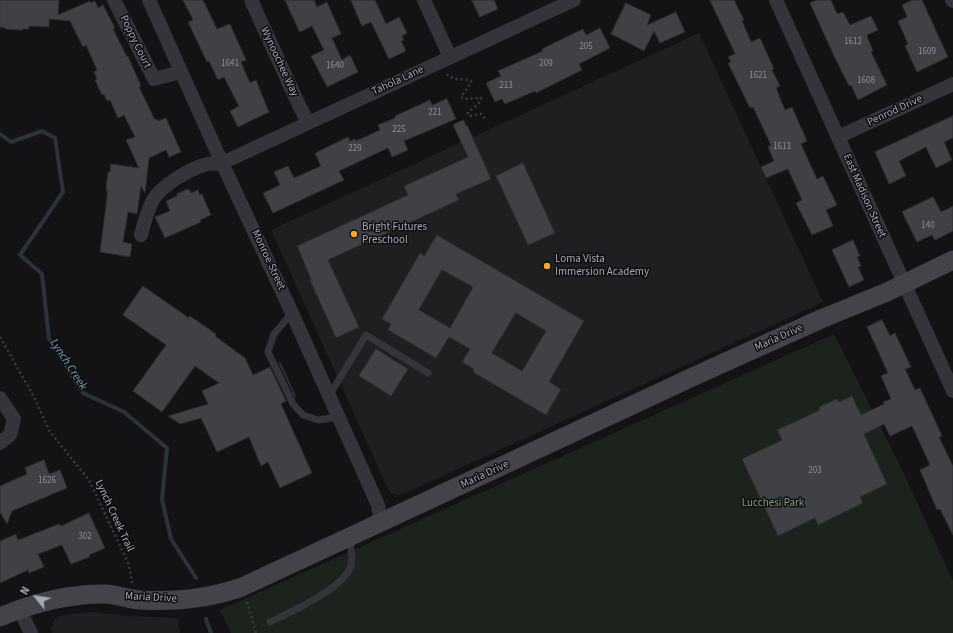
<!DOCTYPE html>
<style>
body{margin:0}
#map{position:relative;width:953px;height:633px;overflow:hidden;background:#131315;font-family:"Source Sans 3",sans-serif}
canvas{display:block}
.north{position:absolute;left:16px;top:577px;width:40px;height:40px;-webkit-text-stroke:3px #0e0e10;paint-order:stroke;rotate:300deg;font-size:11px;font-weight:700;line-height:16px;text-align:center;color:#a4abb6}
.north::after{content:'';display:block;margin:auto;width:14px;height:18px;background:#a4abb6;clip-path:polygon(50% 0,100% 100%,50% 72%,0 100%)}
</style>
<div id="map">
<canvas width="953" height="633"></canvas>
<div class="north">N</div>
</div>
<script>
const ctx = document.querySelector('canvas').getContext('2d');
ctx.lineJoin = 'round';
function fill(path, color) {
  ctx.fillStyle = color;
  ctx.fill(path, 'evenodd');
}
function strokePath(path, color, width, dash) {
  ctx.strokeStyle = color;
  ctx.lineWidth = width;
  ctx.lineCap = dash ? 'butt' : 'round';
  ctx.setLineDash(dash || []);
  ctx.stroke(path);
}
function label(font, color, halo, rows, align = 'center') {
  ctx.font = font + ' "Source Sans 3",sans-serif';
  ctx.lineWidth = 3;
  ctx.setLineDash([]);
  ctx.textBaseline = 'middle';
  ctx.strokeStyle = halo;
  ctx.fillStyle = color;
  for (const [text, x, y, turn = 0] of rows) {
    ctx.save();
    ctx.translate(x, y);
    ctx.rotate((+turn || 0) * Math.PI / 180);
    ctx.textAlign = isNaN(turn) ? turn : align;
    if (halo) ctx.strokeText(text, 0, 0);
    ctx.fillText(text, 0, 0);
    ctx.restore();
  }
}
const built = new Path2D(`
 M699,33L823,302L410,491L401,495L392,493L388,489L271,230Z
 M93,612L129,616L177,618L180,633H52L51,628L53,623L55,619L61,616L71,614Z`);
const green = new Path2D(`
 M834,334L904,474L953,581V633H231L220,610Z`);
const stream = new Path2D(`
 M0,134L11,142L42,131L55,138L63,192L20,255L42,274L49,339L83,393L124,412L167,448L162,499L171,539L196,578
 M206,619L211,633`);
const building = new Path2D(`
 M0,0H59L58,15L90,1L91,3L95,1L98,8L103,5L115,28L113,29L127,57L128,56L133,68L141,86L139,87L155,120L158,119V121L166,118L181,152L169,157L166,150L149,158L145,193L141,186L137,214L128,212L123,242L132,244L130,257L100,252L107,197V189L106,188L108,172H110L111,164L139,168L126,140L135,137L124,115L118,118L110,100L107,101L104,94L102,95L95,80L97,79L94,72L97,70L86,45L83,47L70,21L49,19V27L29,26V29H22V30L5,29V28L0,27Z
 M183,0H203L217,29L230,24L246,60L241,62L250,83L256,80L269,112L238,127L230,111L239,106L224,77L218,80L209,61L207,62L188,22L193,20Z
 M285,0H314L317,7L327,2L341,34L332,38L342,60L350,55L358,72L327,87L311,56L324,50L312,26L300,32Z
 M351,0H375L386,24L399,17L407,33L402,36L404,40L401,41L406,51L389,59L371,22L362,26Z
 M472,0H494L498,9L480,17Z
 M710,0H734L744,20L742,21L751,42L760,38L774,69L772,70L780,86L776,88L785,110L792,107L807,141L801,144L817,179L823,176L837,205L826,210L833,226L812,235L796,203L802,200L788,169L766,178L761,167L774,161L768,147L771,145L753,107L750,108L728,63L731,62L728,57L735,54Z
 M817,0H831L837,14L843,12L850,25L871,16L878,30L867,35L868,39L873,51L871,52L887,85L858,100L851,85L849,86L834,56L810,3Z
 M913,0H922L948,57L917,72L905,46L908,44L898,21L907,17L902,5Z
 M626,3L651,15L647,25L676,12L685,32L660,43L654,31L644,51L611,34Z
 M600,28L610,48L579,64L582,70L536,93L535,91L505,104L502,99L495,102L486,83L501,76L498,71L543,51L542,49L583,29L586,35Z
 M447,99L456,119L404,141L408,150L392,157L388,148L339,171L344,180L273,213L263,193L280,185L274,172L288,166L294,178L321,166L315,153L348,137L350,141L355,139L356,141L380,130L378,125L395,118V116L430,100L432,105Z
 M953,116V138L944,142L952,160L936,168L926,147L899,161L906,176L889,184L875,152Z
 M464,120L466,126L467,125L491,179L456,194L459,200L328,260L359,327L336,338L310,280L311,279L297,246L408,195L404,186L468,157L453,125Z
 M523,163L555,233L528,245L496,176Z
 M189,189L191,193L198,190L200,195L202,194L211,215L200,220L201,222L165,238L155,217L170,211L166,201L177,196V194Z
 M933,197L941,212L953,206V231L935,240L932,235L917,242L902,212Z
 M437,235L584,321L549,382L561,389L546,415L473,372L474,369L462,362L470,349L449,337L436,358L388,330L391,324L382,319L420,253L424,256ZM442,270L473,287L450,328L419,310ZM516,313L546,331L522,371L492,353Z
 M853,240L860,256L857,257L861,266L858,267L864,280L849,287L832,250Z
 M143,286L189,318L190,316L216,334L215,336L245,358L253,375L270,367L286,401L281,404L312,473L280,488L268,462L261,466L249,437L217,452L201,418L180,424L168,416L208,404L202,391L219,383L195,366L162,412L133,391L166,345L123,315Z
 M882,320L890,336L895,333L911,367L905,369L915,390L920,388L942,436L939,437L953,466V535L940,509L937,510L920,470L930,465L912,426L890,436L884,424L864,434L887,484L860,497L863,503L818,525L815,518L778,536L742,459L782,440L777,430L820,410L819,407L837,399L839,402L852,396L861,415L884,404L883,402L891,399L881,376L888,373L867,327Z
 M376,349L408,369L391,396L359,376Z
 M280,362L296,397H295L279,363Z
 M44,460L49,474L60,470L67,488L12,511L7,524L0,512V486L27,474L25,468Z
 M89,513L105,548L89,555L90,557L71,564L62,545L38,554L44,567L29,573L28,570L0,583V541L16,534L18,540L59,524L61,526Z`);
const path = new Path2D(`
 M447,74C452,81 463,78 471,81V83L461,97L464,99L481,98L480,102L468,113V115L471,116L481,114L486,120
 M0,337L34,397L50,432L89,480L129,565L132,583
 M247,602L256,633`);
const lane = new Path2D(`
 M292,313L274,334L268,352L293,404L303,415L318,420L338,417
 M329,396L366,335L428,373
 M270,622C291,612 345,588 351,565C353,556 351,546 349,537`);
const street = new Path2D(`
 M114,0L154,79L181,72
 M149,0L222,163L292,313L378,505L381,522
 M251,0L298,103L308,123
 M424,0L450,57
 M776,0L953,391
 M952,0L953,1
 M838,137L953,84
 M141,235C144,223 147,211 153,200C162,185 188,170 204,165C209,163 216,164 222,163L574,0
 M0,398L14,419L10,435L0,443
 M19,609L31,633`);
const secondary = new Path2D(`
 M0,617C33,603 67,594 103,594C116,594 128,599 140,600C175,602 208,599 242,587L699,374L821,319L887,292L953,260`);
const markers = [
 [354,234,4,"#fda423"],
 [547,266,4,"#fda423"]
];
const numberNames = [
 ["1612",853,42],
 ["205",586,47],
 ["1609",927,52],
 ["1641",230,64],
 ["209",546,64],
 ["1640",335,66],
 ["1621",758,76],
 ["1608",866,81],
 ["213",506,86],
 ["221",435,113],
 ["225",399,130],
 ["1613",782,147],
 ["229",355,149],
 ["140",928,226],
 ["203",815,471],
 ["1626",47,481],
 ["302",85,537]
];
const streetNames = [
 ["Poppy Court",135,42,64],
 ["Wynoochee Way",279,62,65],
 ["Tahola Lane",398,81,-25],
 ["Penrod Drive",895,111,-25],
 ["East Madison Street",864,196,66],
 ["Monroe Street",268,260,65],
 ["Maria Drive",779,338,-24],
 ["Maria Drive",485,475,-25],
 ["Lynch Creek Trail",114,516,65],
 ["Maria Drive",151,598,3]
];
const poiNames = [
 ["Bright Futures",362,228],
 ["Preschool",362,241],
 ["Loma Vista",555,260],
 ["Immersion Academy",555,273]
];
const parkNames = [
 ["Lucchesi Park",773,504]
];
const waterNames = [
 ["Lynch Creek",68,365,57]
];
fill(built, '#1f1f22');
fill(green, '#1b231c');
strokePath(stream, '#293339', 4);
fill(building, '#3f4145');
strokePath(building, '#2d2d31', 1);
strokePath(path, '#3a3c41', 2.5, [2, 3]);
strokePath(lane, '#34353a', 7);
strokePath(street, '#34353a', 14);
strokePath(secondary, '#42444a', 19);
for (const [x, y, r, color] of markers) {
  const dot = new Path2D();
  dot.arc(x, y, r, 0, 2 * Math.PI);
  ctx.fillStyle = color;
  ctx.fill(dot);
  strokePath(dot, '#0e0e10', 1.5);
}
label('9px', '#8b909a', null, numberNames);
label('11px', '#a4abb6', '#0e0e10', streetNames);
label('11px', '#a4abb6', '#0e0e10', poiNames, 'left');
label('11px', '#7aa379', '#0e0e10', parkNames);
label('italic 12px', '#789cb4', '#0e0e10', waterNames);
</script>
